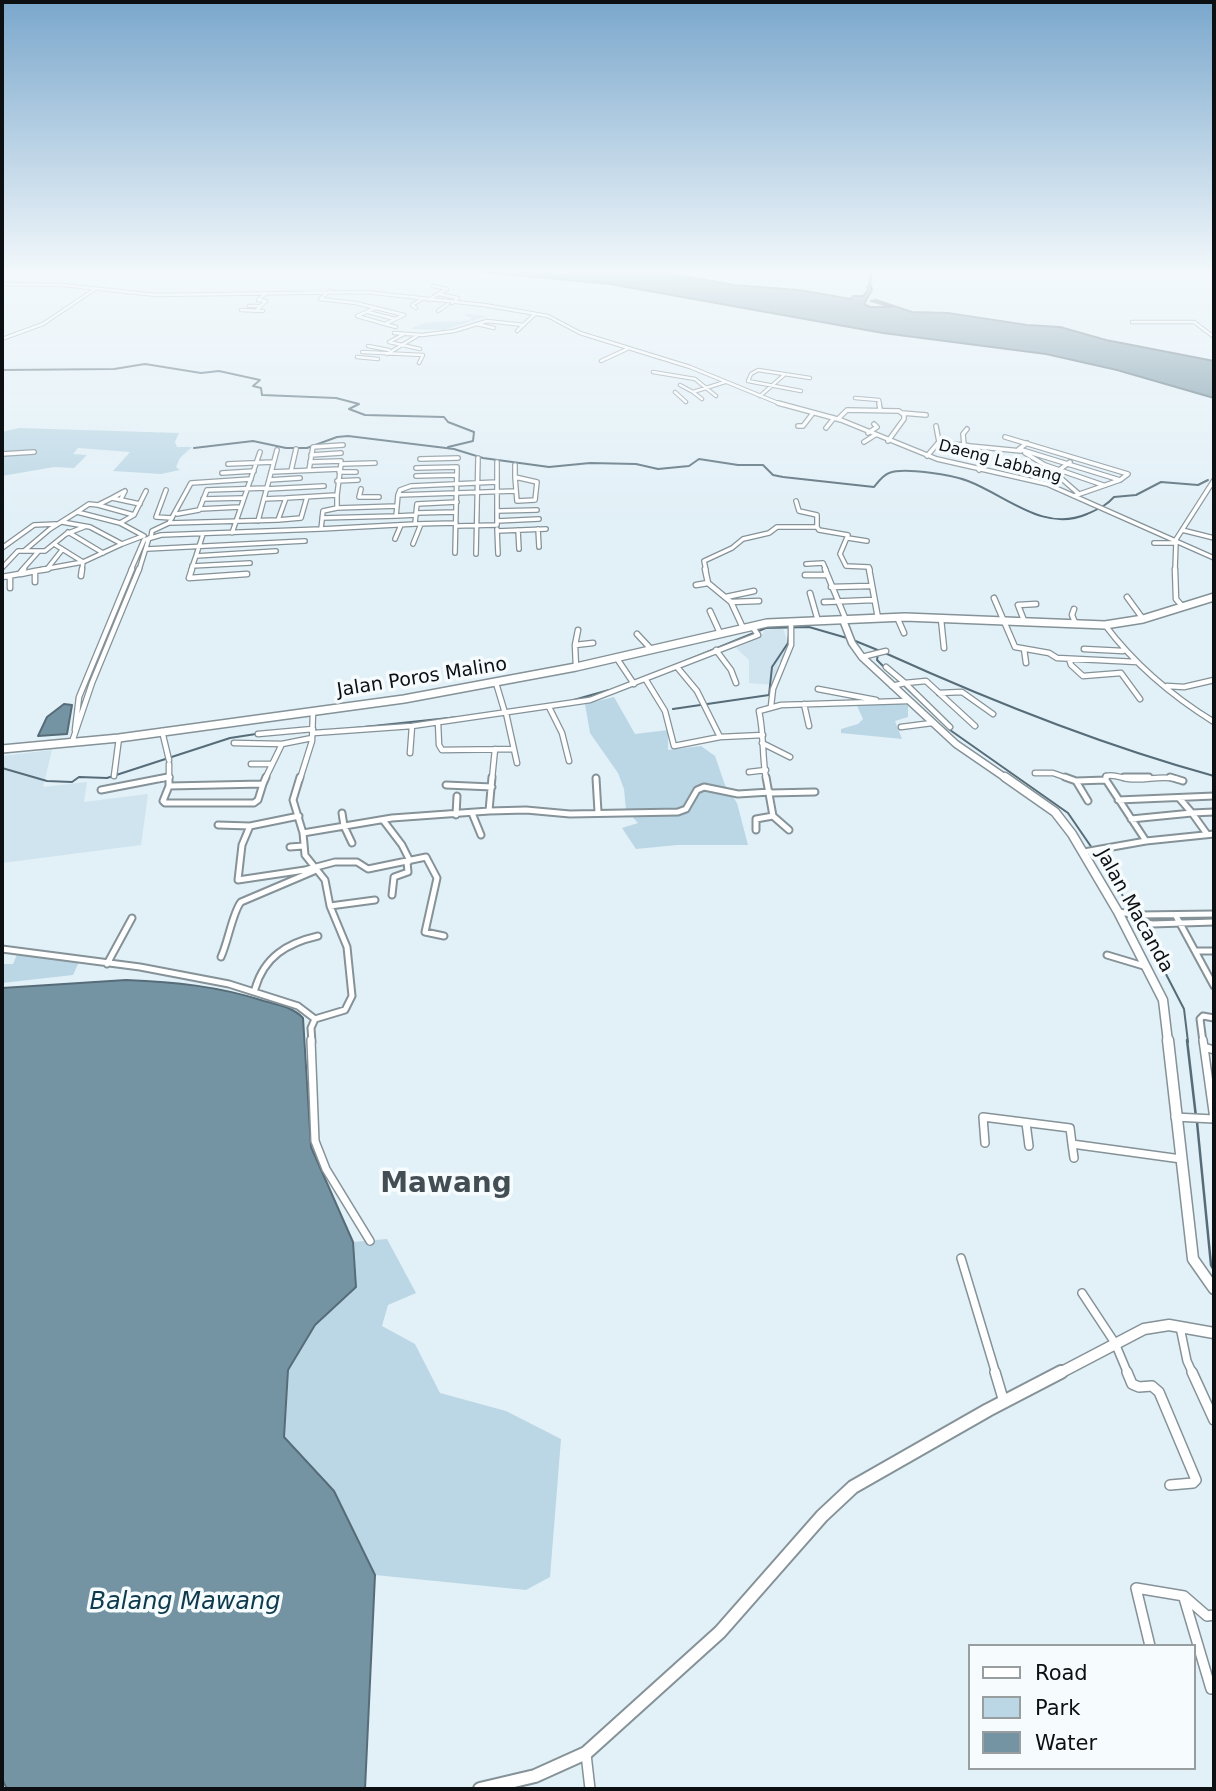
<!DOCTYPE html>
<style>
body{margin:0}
#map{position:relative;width:1216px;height:1791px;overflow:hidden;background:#e2f0f7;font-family:"DejaVu Sans",sans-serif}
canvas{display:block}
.frame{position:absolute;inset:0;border:4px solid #0c1013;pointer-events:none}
.legend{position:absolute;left:968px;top:1644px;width:228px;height:126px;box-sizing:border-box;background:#f6fbfe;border:2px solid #989da0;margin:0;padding:9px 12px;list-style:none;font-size:21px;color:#0c1013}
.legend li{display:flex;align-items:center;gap:14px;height:35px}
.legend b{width:35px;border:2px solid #989da0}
</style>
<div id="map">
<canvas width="1216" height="1791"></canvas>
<div class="frame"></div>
<ul class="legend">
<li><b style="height:9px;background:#fff"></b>Road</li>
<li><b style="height:19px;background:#bbd7e5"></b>Park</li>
<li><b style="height:19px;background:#7594a3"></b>Water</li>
</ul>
</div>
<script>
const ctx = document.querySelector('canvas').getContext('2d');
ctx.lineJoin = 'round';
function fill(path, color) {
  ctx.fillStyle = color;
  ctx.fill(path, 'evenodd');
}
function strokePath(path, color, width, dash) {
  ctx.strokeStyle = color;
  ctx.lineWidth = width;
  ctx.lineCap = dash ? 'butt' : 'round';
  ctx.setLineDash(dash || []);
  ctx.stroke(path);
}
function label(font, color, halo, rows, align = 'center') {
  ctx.font = font + ' "DejaVu Sans",sans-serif';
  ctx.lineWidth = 7;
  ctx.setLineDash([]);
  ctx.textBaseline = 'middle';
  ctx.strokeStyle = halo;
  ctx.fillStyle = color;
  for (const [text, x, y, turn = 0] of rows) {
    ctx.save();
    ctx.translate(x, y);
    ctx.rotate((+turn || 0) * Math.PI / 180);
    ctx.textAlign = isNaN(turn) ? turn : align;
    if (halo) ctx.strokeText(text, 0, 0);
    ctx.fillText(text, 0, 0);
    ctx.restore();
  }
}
const built = new Path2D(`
 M783,628L789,647L783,661L778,663L777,685L749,683V660L736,648L760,638L765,630Z
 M52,750L43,787L87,782L84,802L148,794L141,845L2,863V756Z`);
const green = new Path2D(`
 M469,314L487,316L444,330L411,329C434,315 458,327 473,318L462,315Z
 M19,428L179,433L175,442L177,447H192L180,458L176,467L180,470L161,474L113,471L130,452L78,448L73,454L87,455L74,468L54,467L2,476V432Z
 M614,697L635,734L668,730V750L701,746L715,756L725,785L737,803L748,845H677L636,849L622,828L638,823L626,810L624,789L618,773L590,733L585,704Z
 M898,703L908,705V717L895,721L902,739L841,733V729L858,724L863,719L857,706Z
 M18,952L52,955L79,962L73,975L2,983V964H13Z
 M387,1239L416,1293L388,1305L382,1326L415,1344L440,1393L506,1411L561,1439L550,1577L526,1590L375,1575L334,1491L284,1437L288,1371L315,1325L356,1287L353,1242Z`);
const water = new Path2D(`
 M482,272H663L734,285L799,290L851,299L853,296H863L869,289L867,287L871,285L872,290L864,304L870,307H891L871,301L876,300L912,312L948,313L1027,325L1060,327L1106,340L1214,361V398L1117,370L1046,354L883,333L610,284Z
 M64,704L72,705L67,734L38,736L47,717Z
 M126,980C174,982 218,986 264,1001C278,1005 293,1007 303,1018L311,1147L353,1242L356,1287L315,1325L288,1370L284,1437L334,1491L375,1575L365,1789H7L2,1779V988Z`);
const streamFar1 = new Path2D(`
 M2,370L114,369L145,364L201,373L219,371L260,380L253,386L261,388L262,395L336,398L359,404L349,409L365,415L444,417L448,422L474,432L473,441L448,447
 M194,448L253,441L286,448H307L337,437L348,436L454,449L483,458L549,467L590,463L636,464L658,469L689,466L699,459L738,465H763L773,475L783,477L874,487C878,482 883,475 889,473C904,467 953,475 968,481C1007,496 1044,533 1087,514C1098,509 1106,506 1114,497L1136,495L1161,482L1198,485L1208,480
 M853,640L880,651
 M878,653L877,660L885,668
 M885,653C991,701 1101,745 1214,776
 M673,666L766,628L809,627L847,638
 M897,679L939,719
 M570,701L609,690
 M673,709L769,695L772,667L788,643L789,634
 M345,729L458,717
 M950,730L1068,813L1092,848
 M2,768L47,781L72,782L79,777L107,778L230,738L256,734
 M1095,853L1134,913
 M1137,918L1184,1009L1188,1042`);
const stream = new Path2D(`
 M1187,1040L1196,1117
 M1197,1122L1211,1265L1214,1270`);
const canal = new Path2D(`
 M865,272L871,274L869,291`);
const streetFar5 = new Path2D(`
 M2,284L63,285L156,295L365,292L484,305L548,316L580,333L690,367L783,405
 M433,286L447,289
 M330,291L320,299L356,303L404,315L385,324L396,327
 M439,294L458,298L452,303
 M428,300L447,289
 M249,306H261
 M375,308L357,316L385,324
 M416,308L412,305L422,299
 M241,310L263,311
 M257,310L266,301L258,300L265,294
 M438,311L448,304
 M368,312L395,319
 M1132,322H1194L1214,337
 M477,324L494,328
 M517,331L535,314
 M394,333L422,335L454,331L487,321L524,325
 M404,334L389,342L420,349
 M2,339L43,324L95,289
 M368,346L389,350
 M362,352L423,355L419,363
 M387,354L417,336
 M357,357L378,359
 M601,361L627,349
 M653,372L695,379L716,396
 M680,385L693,392
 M801,391L748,381L751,374L758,370L810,378
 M675,392L686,402
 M760,396L784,375
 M855,398L879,400L880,405
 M702,399L693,392L725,382`);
const streetFar4 = new Path2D(`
 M778,403L841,420L937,459L1047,484L1214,558
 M879,403L880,409
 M902,413L926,415
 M838,419L847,410L899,411L904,415V419L888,441
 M798,426H803L813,413
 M826,428L834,418
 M967,429L963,434L964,445L970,446L974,456L986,458L979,470
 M868,433L877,427L874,424
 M1005,437L1128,474L1120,480L1074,496
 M864,442L875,435
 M938,443L964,445
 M1027,443L1019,449L1120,480
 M970,446L1021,451
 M1025,453L1045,465L1103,485
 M2,454L34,452
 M311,455L341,453
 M927,456L939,442L936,426
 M420,459L458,458
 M310,462L341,461
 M1070,462L1055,473L1079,494
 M228,464L273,462
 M515,465V477
 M416,468L457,467L455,553
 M309,470L313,447L343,445
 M291,471L296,449
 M271,472L340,469
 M339,472H356
 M222,473L254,471
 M416,476L457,475
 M515,477L537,482L535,500L517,501Z
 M269,480L300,478
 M337,481L358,480
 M266,489L324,486
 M361,489L359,497H379
 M166,490L156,517L172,518
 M337,495L341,464L375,463
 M398,495L400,490L411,486L497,482
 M112,498L125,491L121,499
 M203,499L242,498
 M264,499L286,498
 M796,501L799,511L817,515V527
 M200,509L240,507
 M497,511L537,510
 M77,512L89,504L98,505
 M456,512L416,513L417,504L457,502
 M416,513L415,524L456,523
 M177,514L199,510L207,490L267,488
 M134,515L98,505L112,498L140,504
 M396,516L416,515
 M322,518L396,516L397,506
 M278,520L301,518L307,497
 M258,521L277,450
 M497,521L539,519
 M62,522L90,527L122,544L143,536
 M169,523L278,520L286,498L337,495V508L397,506L398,495L515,491
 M456,526L497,525V462
 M321,529L415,524
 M497,529L498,554
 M538,529L539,547
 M518,530L519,549
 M1182,530L1214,538
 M497,531L546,529
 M68,532L103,553
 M232,533L260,452
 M203,534L196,556L276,551
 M144,536L120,523L134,515L146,491
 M151,537L152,531L169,523L191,483L251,479
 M848,538L867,541
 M395,539L401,525
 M1175,541L1214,480
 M1154,543H1174
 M54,544L83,562L82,570
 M413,544L421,524
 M2,548L34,525L56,524
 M147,549L305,541
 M24,551H45L66,534L84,527
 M476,554L478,458
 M806,564L823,563L826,570
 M192,566L250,563
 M2,568L18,551H24L50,529L77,512L120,523
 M47,569L62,550
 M22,570L38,552
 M39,570L83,562L122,544
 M131,570L144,540L161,535L321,529L323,511L337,508
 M139,570L149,538
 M191,570L196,556
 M706,570L704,561L732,548L743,539L769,533L777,527H817L819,530L848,535L840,554L846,566L869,567L870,570
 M1175,570L1176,542`);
const streetFar3 = new Path2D(`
 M192,569L189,578L247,574
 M705,569L708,583L731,602L743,628
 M825,569L846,620
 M869,569L878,618
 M1175,569L1176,599L1183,607
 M35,571L48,569
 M21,574L35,571V582
 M805,575H827
 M10,576V588
 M81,576L82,569
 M2,577L19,574L24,569
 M696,585L708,583
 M831,587L870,586
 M810,593L818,621
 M726,597L754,591
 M1127,597L1143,619
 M994,598L1015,647L1049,653L1057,658L1137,662
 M731,602L759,601
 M824,602L873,600
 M1074,609L1072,615L1076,625
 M710,611L720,633
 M897,617L904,633
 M941,619L944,648
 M1025,623L1018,605L1036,604
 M1105,625C1135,665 1172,696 1214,722
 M637,634L651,649
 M575,645L593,643
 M1024,649L1026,663
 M1084,649L1123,651
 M716,650L731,670L736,683
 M616,657L634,684
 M862,657L886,651
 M1069,659L1071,665L1083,676L1121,673L1140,699
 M576,667L575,645L578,630
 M886,667L905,683L926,681L975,726
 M646,680L665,711L674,746L720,737L697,691L677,667
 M496,683L505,713
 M892,686L905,683L950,727
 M1167,686L1184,687L1214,680
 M818,689L876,700
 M939,693L962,692L993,714
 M804,704L809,726
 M771,706L773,689L791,645V621
 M549,707L562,733L569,761
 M506,713L517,763
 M438,722L439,745L442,750L514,749
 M901,727L932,723
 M75,730L79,697L132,569
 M162,731L169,760
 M314,733L412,726L590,700L758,635L752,626
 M258,734L313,729
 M720,737L763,735
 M72,742L92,683L139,569
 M234,743L282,744
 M762,743L790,757
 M410,753L412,726
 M169,764V779
 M251,764H271
 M749,772L766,770
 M1035,773H1053L1070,779
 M114,776L119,738
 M159,779L170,777
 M265,779L282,744L312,738
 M300,779L312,741L313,712
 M492,779L495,749
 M766,779C762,756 764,734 759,711L781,705L907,701
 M1106,779V776C1115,774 1121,778 1129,779C1146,781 1160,775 1177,779`);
const streetFar2 = new Path2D(`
 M169,777V786L163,801L165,803H254L258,800L263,784
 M300,777L293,800L303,833L305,855L325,880L330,906L347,947L352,996L345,1010L315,1019
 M766,777L773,816L789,830
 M1065,777L1076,781L1088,801
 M1106,777V780
 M1124,777H1149
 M1170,777L1183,781
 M596,778L598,812
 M1076,781L1106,780L1146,841
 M446,785L492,787
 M169,786L263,784L266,777
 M101,790L168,777
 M770,793L815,792
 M1180,799L1192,813
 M1118,800L1214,796
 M489,811L492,777
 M342,813L344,826L352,843
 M472,813L481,835
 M456,815L457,796
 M299,816L250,826L242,845L238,880L305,870L335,862H357L368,869L426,857L437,878L425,932L444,936
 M1131,819L1192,813
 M383,820L402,845L410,861
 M218,825L250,826
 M756,830V819L773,816
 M303,833L392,818L489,811L526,810L570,814L678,812L686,809L697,790L704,787L738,794L770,792
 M1207,834L1192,813L1214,812
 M290,847L303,846
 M1084,852L1146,841L1214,834
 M392,895L394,877L408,872L407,862
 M330,906L375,900
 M1118,912L1139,915L1214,914
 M1139,915L1144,922L1152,924L1214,922
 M1176,916L1214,986
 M2,949L140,967L229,984L298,1006L315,1019L311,1028L312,1042
 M1196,951H1214
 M1107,955L1147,967
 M221,957C228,942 233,911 241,902L314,871
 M107,964L132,918
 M255,989C264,957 287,943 318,936
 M1203,1042L1200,1019L1203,1016L1214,1018`);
const streetFar1 = new Path2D(`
 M311,1040L315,1141L326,1169L370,1241
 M1203,1040L1214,1119
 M1204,1047L1214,1050
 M1175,1117L1214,1119
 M1026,1123L1029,1146
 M985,1143L983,1117L1070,1128L1072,1144L1181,1159
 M1072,1144L1074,1158
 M961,1258L996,1374
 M1082,1293L1115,1343L1128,1374
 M1180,1327L1187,1361L1193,1374`);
const street = new Path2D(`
 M995,1372L1004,1402
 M1127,1372L1132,1384L1139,1387L1152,1386L1159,1392L1196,1480L1193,1483L1170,1485
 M1192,1372L1214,1420
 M1184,1598L1211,1689
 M1150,1646L1136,1588L1184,1596L1207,1616L1214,1615
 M586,1754L590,1789`);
const secondaryFar3 = new Path2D(`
 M843,620L852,643L862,657L956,744L1007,779`);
const secondaryFar2 = new Path2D(`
 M1005,777L1055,812L1072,834L1118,912L1163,1000L1168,1042`);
const secondaryFar1 = new Path2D(`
 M1168,1040L1193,1259L1214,1289
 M1058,1374L1144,1329L1169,1325L1214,1333`);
const secondary = new Path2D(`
 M480,1789L535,1776L586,1753L720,1632L822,1516L853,1487L988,1410L1061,1372`);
const primary = new Path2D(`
 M2,749L119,738L404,699L576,667L767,623L905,617L1105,625L1143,619L1214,597`);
const farStreetnames = [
 ["Daeng Labbang",1000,462,15]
];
const streetNames = [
 ["Jalan Poros Malino",422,678,-9],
 ["Jalan Macanda",1134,911,61]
];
const nearWaternames = [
 ["Balang Mawang",185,1603]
];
const nearQuarternames = [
 ["Mawang",446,1185]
];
fill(built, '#cfe4ef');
fill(green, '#bbd7e5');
fill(water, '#7594a3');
strokePath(water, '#566c78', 2);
strokePath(streamFar1, '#566c78', 2);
strokePath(stream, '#566c78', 2.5);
strokePath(canal, '#7594a3', 3.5);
strokePath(streetFar5, '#859298', 4.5);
strokePath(streetFar4, '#859298', 6);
strokePath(streetFar3, '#859298', 7);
strokePath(streetFar2, '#859298', 9);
strokePath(streetFar1, '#859298', 10);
strokePath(street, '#859298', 12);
strokePath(secondaryFar3, '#859298', 9);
strokePath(secondaryFar2, '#859298', 11);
strokePath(secondaryFar1, '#859298', 13);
strokePath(secondary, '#859298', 16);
strokePath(primary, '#859298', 10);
strokePath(streetFar5, '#fff', 2.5);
strokePath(streetFar4, '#fff', 3.5);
strokePath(streetFar3, '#fff', 4.5);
strokePath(streetFar2, '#fff', 5);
strokePath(streetFar1, '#fff', 7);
strokePath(street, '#fff', 9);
strokePath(secondaryFar3, '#fff', 6);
strokePath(secondaryFar2, '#fff', 8);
strokePath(secondaryFar1, '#fff', 10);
strokePath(secondary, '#fff', 12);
strokePath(primary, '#fff', 7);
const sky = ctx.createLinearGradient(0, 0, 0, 523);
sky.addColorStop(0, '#7aa7cc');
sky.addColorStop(0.52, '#f2f8fb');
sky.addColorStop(1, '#f2f8fb00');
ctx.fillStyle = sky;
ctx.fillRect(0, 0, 1216, 523);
label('16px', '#0c1013', '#f6fbfe', farStreetnames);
label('19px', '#0c1013', '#f6fbfe', streetNames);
label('italic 24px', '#0d3a4c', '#f6fbfe', nearWaternames);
label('bold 28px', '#434e54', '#f6fbfe', nearQuarternames);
</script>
